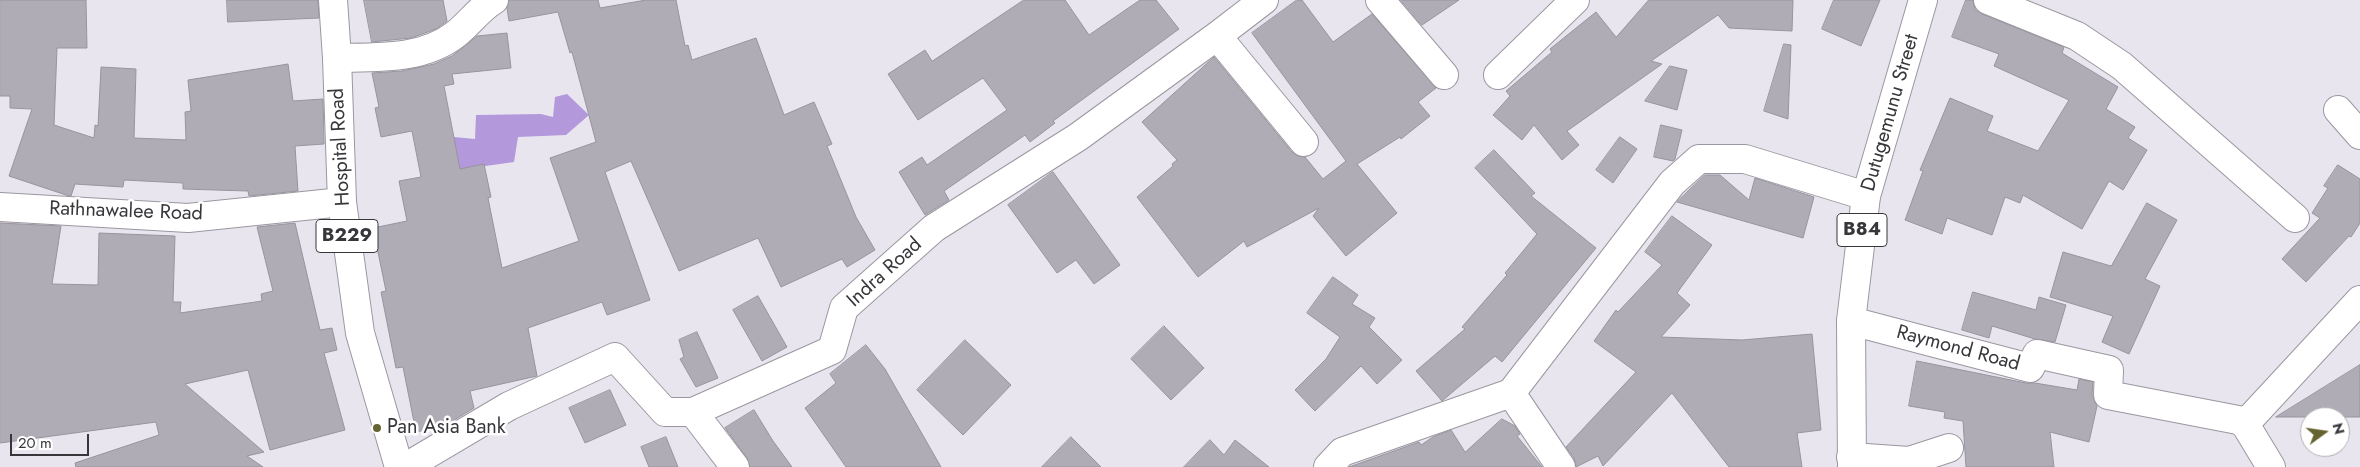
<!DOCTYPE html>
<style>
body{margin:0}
#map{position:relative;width:2360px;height:467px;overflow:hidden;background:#e9e5ef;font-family:Jost,sans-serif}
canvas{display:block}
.north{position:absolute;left:2300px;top:407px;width:50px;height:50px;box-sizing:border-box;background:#fff;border:1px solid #afafb0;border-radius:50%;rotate:76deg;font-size:14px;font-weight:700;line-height:20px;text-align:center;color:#37363a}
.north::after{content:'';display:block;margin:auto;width:18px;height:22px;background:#656330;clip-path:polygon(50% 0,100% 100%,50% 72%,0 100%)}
.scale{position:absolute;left:10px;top:434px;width:79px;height:22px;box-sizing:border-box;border:2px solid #37363a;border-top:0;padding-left:6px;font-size:15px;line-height:18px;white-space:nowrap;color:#37363a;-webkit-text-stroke:4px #fff;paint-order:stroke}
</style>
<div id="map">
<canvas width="2360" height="467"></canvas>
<div class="north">N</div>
<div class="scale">20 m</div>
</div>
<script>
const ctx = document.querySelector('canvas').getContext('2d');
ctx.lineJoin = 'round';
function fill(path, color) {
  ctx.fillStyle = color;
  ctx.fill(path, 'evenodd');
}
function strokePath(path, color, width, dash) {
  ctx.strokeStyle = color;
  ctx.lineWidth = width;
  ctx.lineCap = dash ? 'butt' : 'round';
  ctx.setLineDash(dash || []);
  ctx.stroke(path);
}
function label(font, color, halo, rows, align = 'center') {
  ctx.font = font + ' Jost,sans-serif';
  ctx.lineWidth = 5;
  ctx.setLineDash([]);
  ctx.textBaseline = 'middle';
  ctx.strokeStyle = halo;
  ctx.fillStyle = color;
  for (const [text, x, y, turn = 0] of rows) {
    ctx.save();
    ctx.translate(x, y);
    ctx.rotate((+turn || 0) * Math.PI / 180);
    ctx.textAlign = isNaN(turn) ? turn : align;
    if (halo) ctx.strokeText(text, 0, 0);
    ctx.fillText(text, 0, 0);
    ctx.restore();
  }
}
const water = new Path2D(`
 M567,94L589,115L566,135L518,137L514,162L450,171L454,137L475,139L476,115L541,114L553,117L555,97Z`);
const building = new Path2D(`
 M0,0H86L87,48H57L54,125L94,138L95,125L98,126L101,67L136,69L134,138L186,140L185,112L191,111L188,80L288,64L293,101L323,99L324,144L295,146L298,191L249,196L248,191L183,189V183L124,180L123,187L75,184L71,196L66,195L9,176L32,109L10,108V96H0Z
 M227,0H318L319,18L228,22Z
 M364,0H443L447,21L436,29L411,38L372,42Z
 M509,0H598L600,8L646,0H676L685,46L688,45L692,60L756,38L784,115L814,102L832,144L827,146L856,217L875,250L847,267L842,259L781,287L758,238L679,271L631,161L605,172L650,300L607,315L602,302L528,328L537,376L470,391L474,408L444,426L416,432L403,367L396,368L381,292L386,291L373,228L407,221L399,181L421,177L412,131L381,137L375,108L379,107L372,73L402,71L434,64L452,56L477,36L507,33L511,68L452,74L454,84L444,86L460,169L484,164L491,197L488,198L502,268L579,241L550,158L596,142L572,52L570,53L558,12L509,21L507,8Z
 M1024,0H1065L1089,35L1140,0H1156L1179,29L1053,121L1055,123L1030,142L1025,135L944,191L949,200L925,215L899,172L922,157L927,165L1007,110L983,78L918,120L888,74L925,50L932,61Z
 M1297,0H1302L1333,42L1372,14L1436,88L1418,102L1430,116L1401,139L1400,137L1357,164L1397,213L1346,256L1313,216L1319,208L1247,247L1244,241L1198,277L1137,197L1173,166L1172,164L1177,160L1142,122L1214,57L1292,152L1298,156L1305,157L1323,179L1346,161L1252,33Z
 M1401,0H1459L1422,25Z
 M1649,0H1793L1792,31L1729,28L1718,15L1651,61L1662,64L1567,131L1579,145L1562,160L1534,125L1522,140L1493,115L1510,96L1506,91L1552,52L1550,49L1596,12L1616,37Z
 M1834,0H1880L1861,46L1822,29Z
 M1966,0H1973L1975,9L1982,14L2064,47L2062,53L2118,87L2106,109L2135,127L2128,138L2147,150L2123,190L2109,181L2082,229L2023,195L2020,203L2005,197L1992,235L1947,218L1942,234L1905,220L1923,171L1920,170L1950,98L1993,116L1987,131L2038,151L2069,100L1994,66L1999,54L1952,37Z
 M1784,44L1791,45L1788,119L1764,111Z
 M1670,66L1687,70L1677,110L1645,101Z
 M1661,125L1682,130L1675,159L1673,161L1654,157Z
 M1620,137L1637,149L1613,183L1596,170Z
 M1494,150L1535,193L1531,196L1596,248L1502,362L1495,356L1442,401L1416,371L1465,329L1462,327L1507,275L1505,273L1537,234L1475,168Z
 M2338,165L2360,179V223L2351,237L2349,236L2306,282L2282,259L2320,218L2312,213L2328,188L2324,186Z
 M1053,172L1120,265L1094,284L1076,260L1057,273L1008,205Z
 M1705,175H1720L1749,200L1755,178L1814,197L1803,238L1677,202Z
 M2147,203L2177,220L2145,279L2160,286L2129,354L2102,342L2113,316L2050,297L2063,252L2111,266Z
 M1672,216L1712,245L1677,293L1690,305L1661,337L1742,340L1812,334L1821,430L1797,433L1802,467H1729L1672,393L1603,466L1598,456L1576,467L1574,458L1566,447L1636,372L1594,341L1616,310L1618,312L1662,265L1645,252Z
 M0,223L61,226L52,284L98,285L99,233L175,236L173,302H181L180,313L262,301L261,294L273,291L257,227L295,223L320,330L332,328L337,350L324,353L345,430L270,450L248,370L185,384L264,452L247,456L263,467H76L75,463L159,435L156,422L0,443Z
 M1333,277L1358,295L1352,304L1375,318L1369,327L1402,360L1377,384L1361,366L1315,411L1295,390L1326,359L1340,337L1307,313Z
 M1973,292L2036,310L2039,297L2066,305L2055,342L2035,339L1992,326L1989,338L1962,330Z
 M758,296L787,347L762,361L733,310Z
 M1164,326L1204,368L1171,400L1131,359Z
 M697,332L718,378L696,387L680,359L684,357L679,340Z
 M965,340L1011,385L963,435L917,390Z
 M866,345L885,369L941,467H846L805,408L836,383L830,374Z
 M1917,361L2026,383H2035L2077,390L2079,379L2093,382L2092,395L2097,406L2089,442L2050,432L2054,467H1966L1963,421L1944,418L1945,412L1909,406Z
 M2360,365V417H2276Z
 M610,390L626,425L585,443L569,408Z
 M754,410L773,441L792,467H750L747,458L725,428Z
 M1502,419L1515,426L1520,434L1517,436L1542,467H1349L1419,442L1421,445L1433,437L1451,430L1465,452Z
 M666,437L678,467H649L641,447Z
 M1071,437L1101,467H1042Z
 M1210,440L1224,455L1235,440L1269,467H1184Z`);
const minor = new Path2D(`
 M1380,0L1444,75
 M1988,0L2077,36L2122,66L2295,218
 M1217,36L1304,142
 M337,58C378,57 423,60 456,34C470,23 479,9 494,0
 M1498,75L1575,0
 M2338,110L2360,135
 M0,207L188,218L342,202
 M1851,321L2030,368L2037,354L2109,370L2108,395L2238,420L2245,424L2271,467
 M1511,393L1561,467
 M693,412L735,467
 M2245,424L2360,300
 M1851,457L1909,461L1949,448
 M406,467L509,406L615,357L665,412H693L832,350L844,308L934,228L1078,137L1217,36L1264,0
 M1328,467L1342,452L1511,393L1672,183L1699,159H1745L1866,196`);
const major = new Path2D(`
 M333,0L337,58L342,202L360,333L399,467
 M1852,467L1851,321L1866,196L1923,0`);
const markers = [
 [377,428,5,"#656330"]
];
const shields = [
 [1862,230,50],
 [347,236,62]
];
const shieldNames = [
 ["B84",1862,230],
 ["B229",347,236]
];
const streetNames = [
 ["Dutugemunu Street",1891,113,-74],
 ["Hospital Road",341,147,-93],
 ["Rathnawalee Road",126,212,2],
 ["Indra Road",885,273,-42],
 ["Raymond Road",1958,349,15]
];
const poiNames = [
 ["Pan Asia Bank",387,428]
];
fill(water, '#b399db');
fill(building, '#afacb5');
strokePath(building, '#98949d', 1);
strokePath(minor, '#9b97a0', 30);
strokePath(major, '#9b97a0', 30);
strokePath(minor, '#fff', 28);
strokePath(major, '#fff', 28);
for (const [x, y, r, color] of markers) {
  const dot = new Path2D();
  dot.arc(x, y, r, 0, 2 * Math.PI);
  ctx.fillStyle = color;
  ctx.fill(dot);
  strokePath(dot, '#fff', 2);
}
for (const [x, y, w] of shields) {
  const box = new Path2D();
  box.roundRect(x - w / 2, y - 16.5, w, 33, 4);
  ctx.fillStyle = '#fff';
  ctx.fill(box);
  strokePath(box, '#37363a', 1);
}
label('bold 19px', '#37363a', null, shieldNames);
label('20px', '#37363a', '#fff', streetNames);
label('20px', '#37363a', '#fff', poiNames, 'left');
</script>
